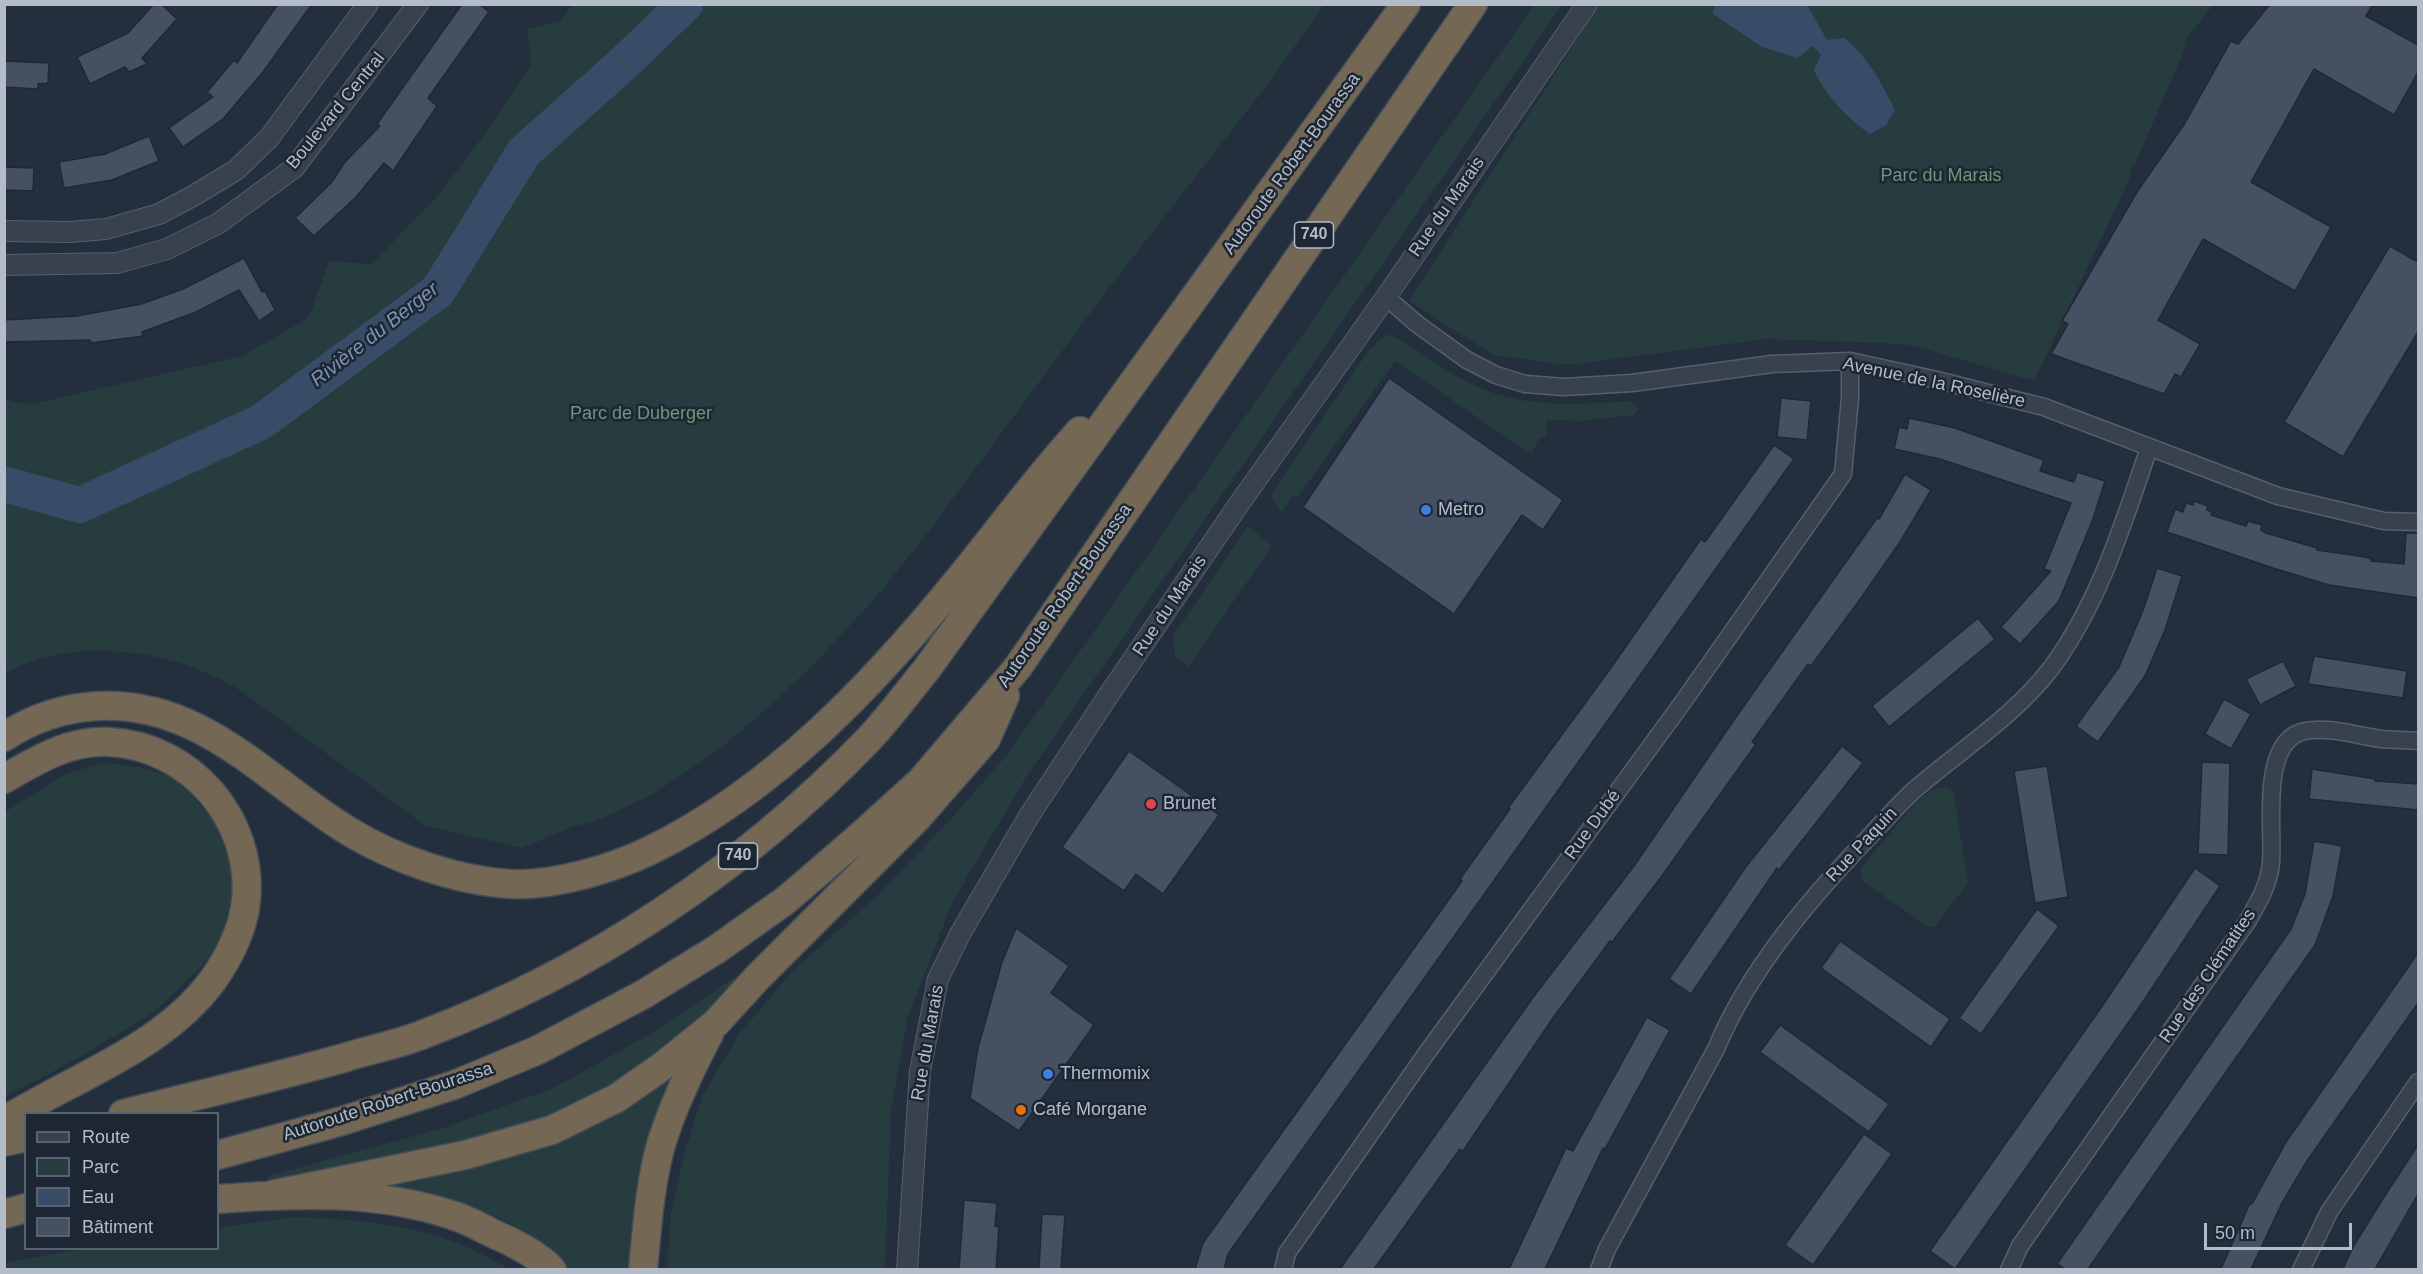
<!DOCTYPE html>
<meta charset="utf-8">
<style>
body{margin:0}
#map{position:relative;width:2423px;height:1274px;overflow:hidden;background:#242f3e;font-family:Arial,sans-serif}
canvas{display:block}
.frame{position:absolute;inset:0;border:6px solid #b4bcc9;pointer-events:none}
.legend{position:absolute;left:24px;top:1112px;width:195px;height:138px;box-sizing:border-box;background:#1d2633;border:2px solid #59626f;margin:0;padding:8px 10px;list-style:none;font-size:18px;color:#b4bcc9}
.legend li{display:flex;align-items:center;gap:12px;height:30px}
.legend b{width:30px;border:2px solid #59626f}
.scale{position:absolute;left:2204px;top:1223px;width:148px;height:27px;box-sizing:border-box;border:3px solid #b4bcc9;border-top:0;padding-left:8px;font-size:18px;line-height:21px;white-space:nowrap;color:#b4bcc9;-webkit-text-stroke:4px #1d2633;paint-order:stroke}
</style>
<div id="map">
<canvas width="2423" height="1274"></canvas>
<div class="frame"></div>
<ul class="legend">
<li><b style="height:8px;background:#38414e"></b>Route</li>
<li><b style="height:16px;background:#263c3f"></b>Parc</li>
<li><b style="height:16px;background:#394c67"></b>Eau</li>
<li><b style="height:16px;background:#455162"></b>Bâtiment</li>
</ul>
<div class="scale">50 m</div>
</div>
<script>
const ctx = document.querySelector('canvas').getContext('2d');
ctx.lineJoin = 'round';
function fill(path, color) {
  ctx.fillStyle = color;
  ctx.fill(path, 'evenodd');
}
function strokePath(path, color, width, dash) {
  ctx.strokeStyle = color;
  ctx.lineWidth = width;
  ctx.lineCap = dash ? 'butt' : 'round';
  ctx.setLineDash(dash || []);
  ctx.stroke(path);
}
function label(font, color, halo, rows, align = 'center') {
  ctx.font = font + ' Arial,sans-serif';
  ctx.lineWidth = 5;
  ctx.setLineDash([]);
  ctx.textBaseline = 'middle';
  ctx.strokeStyle = halo;
  ctx.fillStyle = color;
  for (const [text, x, y, turn = 0] of rows) {
    ctx.save();
    ctx.translate(x, y);
    ctx.rotate((+turn || 0) * Math.PI / 180);
    ctx.textAlign = isNaN(turn) ? turn : align;
    if (halo) ctx.strokeText(text, 0, 0);
    ctx.fillText(text, 0, 0);
    ctx.restore();
  }
}
const green = new Path2D(`
 M1535,4L1562,5L1026,777L952,903L908,1016L891,1110L885,1269H667L671,1213L684,1155L702,1096L739,1034L793,971L876,897L948,822L1007,755Z
 M572,5H1324L1268,84L1105,293L926,535L877,596L817,661L770,706L717,751L653,794L596,821L572,827L522,848L426,826L238,689C173,649 73,635 5,673V399L28,405L242,356L300,323L310,315L329,261L372,264L438,195L488,130L531,64L527,29L561,21Z
 M1599,5H2213L2184,42L2187,44L2135,164H2133L2129,180L2034,381L1911,345L1885,343L1766,339L1568,365L1493,355L1409,301Z
 M1387,334C1415,345 1438,367 1465,381C1518,409 1574,405 1631,401L1639,409L1634,415L1581,421L1547,420L1546,436L1539,439L1531,454L1395,361L1297,498L1292,496L1282,512L1270,497L1369,350Z
 M1248,526L1272,546L1188,667L1175,656L1173,636Z
 M105,763L139,767L172,777L191,794L216,823L230,862L231,899L222,936L202,966L153,1013L73,1061L5,1097V812L67,773Z
 M1943,787L1950,788L1954,794L1968,883L1935,926L1929,927L1862,881L1860,869L1918,800L1931,790Z
 M749,968L706,1032L550,1124L271,1186L268,1176L443,1128L556,1087L653,1032Z
 M664,1074L671,1080L633,1269H566C527,1216 448,1199 387,1185L496,1156Z
 M293,1217C352,1219 414,1223 469,1248C483,1254 496,1262 510,1269H5V1263L81,1249L218,1248V1228Z`);
const water = new Path2D(`
 M1715,5H1807L1827,40L1845,38C1870,61 1880,80 1895,110L1886,125L1870,134C1848,119 1825,95 1814,70L1821,55L1813,46L1797,58L1762,47L1713,14Z`);
const river = new Path2D(`
 M4,484L80,505L261,422L438,291L524,152L624,63L685,4`);
const building = new Path2D(`
 M154,4H161L177,19L142,58L147,64L129,72L125,67L90,84L77,57L128,33Z
 M278,4H312L263,72L223,119L183,147L169,128L213,97L207,92L234,60L237,63Z
 M462,4H479L489,12L428,98L437,106L393,171L384,163L356,197L314,236L295,218L332,182L345,162L380,126L377,124Z
 M2270,4H2373L2366,16L2418,45V72L2394,115L2314,69L2251,182L2331,227L2295,291L2203,239L2158,320L2200,344L2181,377L2175,374L2164,394L2051,354L2068,324L2062,321L2137,192L2185,123L2231,41L2238,44Z
 M4,61L49,63L48,83L38,84V89L4,87Z
 M149,136L159,161L112,180L64,188L59,162L105,154Z
 M4,167L34,168L33,191L4,190Z
 M2390,246L2418,262V332L2343,457L2284,422Z
 M244,258L262,292L265,291L275,310L259,321L239,290L196,312L142,332L143,336L91,343L90,340L4,342V320L77,316L141,304L183,289Z
 M1389,378L1563,500L1543,530L1522,515L1454,614L1303,507Z
 M1781,398L1811,401L1807,440L1777,437Z
 M1909,418L1955,428L2044,460L2040,471L2074,482L2077,472L2105,481L2093,519L2059,601L2020,644L2001,627L2051,571L2044,569L2071,503L1940,459L1894,449L1899,427L1907,429Z
 M1774,445L1794,459L1228,1254L1224,1269H1195L1203,1243L1462,881L1460,879L1510,809L1508,808L1608,672L1701,539L1705,542Z
 M1905,474L1931,490L1900,542L1861,598L1811,666L1808,664L1752,742L1756,744L1664,873L1612,942L1610,941L1553,1018L1463,1151L1460,1149L1374,1269H1340L1534,996L1634,866L1736,717L1877,518L1879,519Z
 M2194,501L2208,506L2207,510L2212,512L2211,515L2246,526L2248,521L2262,525L2261,530L2266,533L2317,548V550L2365,557L2371,559V561L2404,564L2406,533H2418V598L2329,585L2273,568L2167,532L2175,509L2183,512L2186,503L2193,505Z
 M2157,568L2182,576L2165,630L2145,676L2098,742L2076,726L2119,667L2144,608Z
 M1978,618L1995,639L1889,727L1872,706Z
 M2314,656L2407,671L2403,698L2308,684Z
 M2283,661L2296,686L2260,705L2246,679Z
 M2224,699L2251,714L2231,749L2205,734Z
 M1842,746L1863,763L1779,870L1777,868L1691,994L1669,979L1745,868Z
 M1129,751L1219,815L1163,894L1136,874L1124,891L1062,847Z
 M2202,762L2230,763L2228,855L2198,854Z
 M2047,766L2068,897L2035,903L2014,771Z
 M2312,769L2375,779V781L2418,784V810L2309,799Z
 M2314,841L2342,846L2333,896L2315,945L2088,1269H2065L2057,1264L2291,929L2305,894Z
 M2195,868L2220,886L2140,1006L1955,1269L1930,1251L2105,1002Z
 M2037,909L2059,926L1981,1034L1959,1018Z
 M1016,928L1069,966L1051,993L1094,1025L1019,1131L970,1098L978,1048L1002,962Z
 M1840,941L1950,1019L1931,1047L1821,968Z
 M2418,953V1003L2307,1161L2282,1203L2251,1269H2221L2250,1203L2252,1204L2286,1142Z
 M1647,1017L1670,1030L1605,1149L1603,1148L1545,1269H1509L1566,1148L1573,1151Z
 M1780,1025L1889,1104L1869,1132L1760,1052Z
 M1864,1134L1892,1154L1813,1265L1785,1245Z
 M2418,1145V1194L2375,1269H2343L2353,1247L2384,1197Z
 M964,1200L997,1203L995,1226L999,1227L996,1269H959Z
 M1042,1214L1065,1215L1061,1269H1039Z`);
const minor = new Path2D(`
 M1386,297L1417,324L1467,360L1496,375L1525,384L1564,387L1632,383L1772,364L1850,361L1937,380L2044,407L2278,496L2384,521L2418,522
 M1283,1270L1287,1253L1426,1054L1683,702L1843,474L1850,398V361
 M1599,1270L1607,1249L1716,1049C1748,971 1811,897 1869,837C1884,821 1898,805 1913,791C1959,751 2015,716 2052,667C2100,601 2123,524 2149,448
 M2009,1270L2020,1246L2247,922C2258,903 2269,885 2271,863C2274,828 2259,740 2305,731C2330,726 2357,736 2382,739C2394,740 2406,740 2418,741
 M2301,1270L2329,1212L2418,1082`);
const tertiary = new Path2D(`
 M4,231L70,232L106,229L159,214L193,196L236,170L269,138L368,4
 M4,265L117,263L167,249L219,223L294,168L418,4
 M907,1270L920,1071L938,979L960,934L1029,816L1110,693L1239,504L1386,297L1587,4`);
const motorway = new Path2D(`
 M4,737C33,718 63,708 97,706C202,700 267,782 350,832C395,859 457,881 511,884C554,886 612,869 651,850C775,789 874,684 960,578C1000,529 1037,478 1080,431
 M4,779C37,760 69,740 109,742C191,746 254,820 246,901C243,930 229,957 213,980C162,1049 74,1077 4,1121
 M123,1114C198,1095 273,1078 347,1057C372,1049 399,1044 424,1034C591,971 745,868 869,739C889,718 907,693 926,670L1406,4
 M4,1142L26,1137
 M218,1155L342,1121L454,1085L538,1050L644,994L717,949L786,900L857,839L921,781L1018,667L1473,4
 M271,1195L465,1155L552,1130L617,1098L664,1065L716,1023L757,978L917,818L986,739L1005,696
 M218,1199C296,1193 376,1190 452,1215C466,1219 480,1227 494,1234C511,1241 540,1256 552,1270
 M4,1214L26,1208
 M643,1270C647,1227 650,1182 662,1141C674,1104 691,1068 709,1034`);
const markers = [
 [1426,510,6,"#3f7fe0"],
 [1151,804,6,"#e0444e"],
 [1048,1074,6,"#3f7fe0"],
 [1021,1110,6,"#e8710a"]
];
const shields = [
 [1314,235,39],
 [738,856,39]
];
const shieldNames = [
 ["740",1314,235],
 ["740",738,856]
];
const streetNames = [
 ["Boulevard Central",336,111,-51],
 ["Autoroute Robert-Bourassa",1292,164,-54],
 ["Rue du Marais",1447,207,-55],
 ["Avenue de la Roselière",1934,383,12],
 ["Autoroute Robert-Bourassa",1065,596,-55],
 ["Rue du Marais",1170,606,-56],
 ["Rue Dubé",1593,825,-54],
 ["Rue Paquin",1862,845,-47],
 ["Rue des Clématites",2208,976,-56],
 ["Rue du Marais",928,1043,-80],
 ["Autoroute Robert-Bourassa",388,1102,-18]
];
const parkNames = [
 ["Parc du Marais",1941,176],
 ["Parc de Duberger",641,414]
];
const poiNames = [
 ["Metro",1438,510],
 ["Brunet",1163,804],
 ["Thermomix",1060,1074],
 ["Café Morgane",1033,1110]
];
const waterNames = [
 ["Rivière du Berger",375,335,-38]
];
fill(green, '#263c3f');
fill(water, '#394c67');
strokePath(river, '#394c67', 36);
fill(building, '#455162');
strokePath(building, '#1f2835', 1.5);
strokePath(minor, '#565f6c', 19);
strokePath(tertiary, '#565f6c', 22);
strokePath(motorway, '#434c59', 31);
strokePath(minor, '#38414e', 16);
strokePath(tertiary, '#38414e', 20);
strokePath(motorway, '#746855', 28);
for (const [x, y, r, color] of markers) {
  const dot = new Path2D();
  dot.arc(x, y, r, 0, 2 * Math.PI);
  ctx.fillStyle = color;
  ctx.fill(dot);
  strokePath(dot, '#1d2633', 2);
}
for (const [x, y, w] of shields) {
  const box = new Path2D();
  box.roundRect(x - w / 2, y - 13, w, 26, 4.5);
  ctx.fillStyle = '#1d2633';
  ctx.fill(box);
  strokePath(box, '#b4bcc9', 1.5);
}
label('bold 16px', '#b4bcc9', null, shieldNames);
label('18px', '#b4bcc9', '#1d2633', streetNames);
label('18px', '#6b9a76', '#1d2633', parkNames);
label('18px', '#b4bcc9', '#1d2633', poiNames, 'left');
label('italic 20px', '#7c92b1', '#1d2633', waterNames);
</script>
